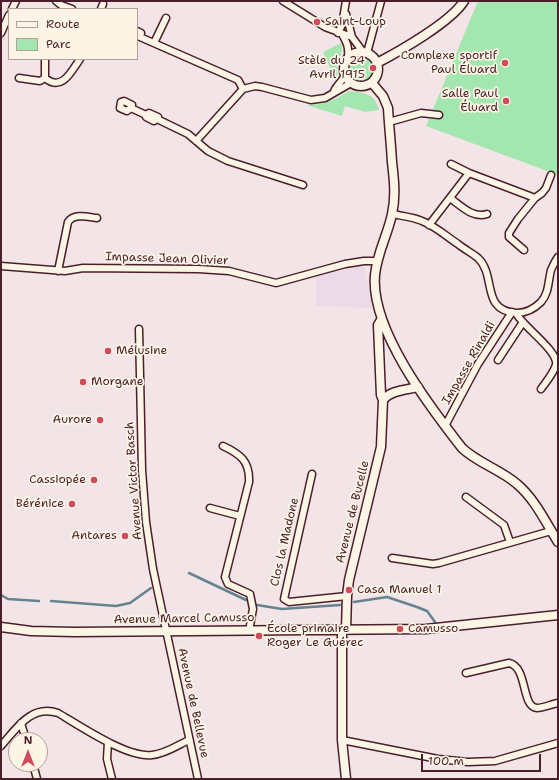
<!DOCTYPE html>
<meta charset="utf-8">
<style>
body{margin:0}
#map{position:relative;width:559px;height:780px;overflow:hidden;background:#f3e5e7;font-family:"Shantell Sans",sans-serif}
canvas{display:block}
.frame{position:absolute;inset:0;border:2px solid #4a1f2b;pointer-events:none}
.legend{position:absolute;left:8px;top:8px;width:130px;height:52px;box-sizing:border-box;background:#fcf5e5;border:1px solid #b59f9b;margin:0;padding:5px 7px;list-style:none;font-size:12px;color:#4a1f2b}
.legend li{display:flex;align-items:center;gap:8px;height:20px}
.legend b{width:20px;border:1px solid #b59f9b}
.north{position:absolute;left:8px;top:732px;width:40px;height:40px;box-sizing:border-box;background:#fcf5e5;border:1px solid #b59f9b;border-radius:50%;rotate:0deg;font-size:11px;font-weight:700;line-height:16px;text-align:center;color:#4a1f2b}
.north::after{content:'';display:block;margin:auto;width:14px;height:18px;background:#d1495b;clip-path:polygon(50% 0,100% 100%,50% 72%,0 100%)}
.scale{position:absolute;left:421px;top:754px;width:120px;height:18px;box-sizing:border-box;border:2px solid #4a1f2b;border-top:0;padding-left:5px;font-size:12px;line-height:14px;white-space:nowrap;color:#4a1f2b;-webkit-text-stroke:3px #fcf5e5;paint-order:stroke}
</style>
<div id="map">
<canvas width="559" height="780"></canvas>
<div class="frame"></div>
<ul class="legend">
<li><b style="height:5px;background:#fcf5e5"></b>Route</li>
<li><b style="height:11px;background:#a4e6af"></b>Parc</li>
</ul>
<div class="north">N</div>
<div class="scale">100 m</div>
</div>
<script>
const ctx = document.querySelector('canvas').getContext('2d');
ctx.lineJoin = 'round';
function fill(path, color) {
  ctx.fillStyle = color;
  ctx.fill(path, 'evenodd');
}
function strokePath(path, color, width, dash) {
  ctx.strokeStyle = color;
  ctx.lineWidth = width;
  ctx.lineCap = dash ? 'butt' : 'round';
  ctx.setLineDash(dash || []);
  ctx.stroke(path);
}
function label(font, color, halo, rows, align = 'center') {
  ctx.font = font + ' "Shantell Sans",sans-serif';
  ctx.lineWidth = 3.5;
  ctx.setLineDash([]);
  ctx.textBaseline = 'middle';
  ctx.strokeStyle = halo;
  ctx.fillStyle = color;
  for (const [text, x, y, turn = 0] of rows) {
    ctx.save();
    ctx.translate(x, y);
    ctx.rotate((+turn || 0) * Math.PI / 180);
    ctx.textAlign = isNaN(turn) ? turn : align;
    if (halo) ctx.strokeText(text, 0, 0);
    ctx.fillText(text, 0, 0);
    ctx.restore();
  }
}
const built = new Path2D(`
 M362,265L365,269L372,308L316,306V274L338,268Z`);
const green = new Path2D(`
 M478,1H558V175L426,126Z
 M341,43C345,56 334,61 338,76L336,81L323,52Z
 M349 69a12 12 0 1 1 24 0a12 12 0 1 1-24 0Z
 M349,91C364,93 375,93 379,110L365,112L345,106L342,116L306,105C325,105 332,101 349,91Z`);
const stream = new Path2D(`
 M189,573L246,600
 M1,595L8,599L39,601
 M51,601L116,606L130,603L151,588
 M354,602L387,597L417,607L427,611L435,622
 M257,605L282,609L340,605`);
const minor = new Path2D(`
 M56,1L61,5L72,9
 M283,1L325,27L352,37L363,52
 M12,9L16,1
 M101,9L103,4
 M346,14L352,37
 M137,31L141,33L140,37
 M1,33L9,15
 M338,33L342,25L346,1
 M342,34C347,43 349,47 348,57
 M140,37L238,80L243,89
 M154,43L166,18
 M367,53L381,1
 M45,59V78C62,92 71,72 80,59
 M19,78L40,81L45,78
 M334,92L335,89L345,76
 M131,108L132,105L124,101L121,102L120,108L127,111L131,108L146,115L149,113L158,117L157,119
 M146,115V117L154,121L157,119L188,134L208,151L228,161L303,185
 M389,122L421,113L439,115
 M196,141L243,89L255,86L262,87L311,100L325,98L351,83
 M451,164L469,173
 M450,198C460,205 473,219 487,214
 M392,214C402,216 413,217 422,221C435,226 446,236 458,244C464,249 472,253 478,258C497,276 480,311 517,313C526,313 534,309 541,302C549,293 548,282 551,270C553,266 555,261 558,257
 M429,225L469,173L535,198
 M524,250L509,237V233L518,219L535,198L542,193L546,188L551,175
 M1,266L65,271L83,268L198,269L229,271L276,283L345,264L364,261H377
 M58,271L68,222C74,213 88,217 97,218
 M516,313C522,326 559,351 556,365C553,374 546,382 541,389
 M139,329L142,470L146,522L153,569L198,779
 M498,360L523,322
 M445,426L478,364L512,312
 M223,446C240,454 250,461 249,482L225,577L228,584L250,594L253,609L249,631
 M312,474L284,599L289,602L347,596
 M466,497L504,525L510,542
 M210,508L240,516
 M392,558L433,564L439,563L551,531
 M466,673L509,663C528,667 521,707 537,708C543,708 552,704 558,703
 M21,723L26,740
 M342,740L438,759L468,762L495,761L558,743
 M108,742L107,759L112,779
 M1,746C16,729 31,704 58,713C80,726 127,758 152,755C165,754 178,745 189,740
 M33,764L37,779`);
const tertiary = new Path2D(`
 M344 69a17 17 0 1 1 34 0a17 17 0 1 1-34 0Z
 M377,63C400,51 451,22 464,1
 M372,83L383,96L388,108C389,126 391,144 392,162C394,179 396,197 392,214C388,234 377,253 375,275C370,329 430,407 462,448C479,464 500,469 517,484C535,499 546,523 558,542
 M383,400C391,390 406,390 418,387
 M1,627L31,631L74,632L426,629L558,615
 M346,629L347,596L349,580L381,447L383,400L381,395L378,325L381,320
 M342,630V740L346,779`);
const markers = [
 [317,22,4,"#d1495b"],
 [505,63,4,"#d1495b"],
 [373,68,4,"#d1495b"],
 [506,101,4,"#d1495b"],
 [108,351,4,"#d1495b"],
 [83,382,4,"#d1495b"],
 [100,420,4,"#d1495b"],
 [94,480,4,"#d1495b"],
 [72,504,4,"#d1495b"],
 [125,536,4,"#d1495b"],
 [349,590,4,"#d1495b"],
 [400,629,4,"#d1495b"],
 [259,636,4,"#d1495b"]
];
const poiNames = [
 ["Saint-Loup",325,22,"left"],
 ["Complexe sportif",497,56],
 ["Paul Éluard",497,70],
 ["Stèle du 24",365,61],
 ["Avril 1915",365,75],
 ["Salle Paul",498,94],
 ["Éluard",498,108],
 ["Mélusine",116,351,"left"],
 ["Morgane",91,382,"left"],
 ["Aurore",92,420],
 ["Cassiopée",86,480],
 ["Bérénice",64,504],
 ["Antares",117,536],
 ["Casa Manuel 1",357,590,"left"],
 ["École primaire",267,629,"left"],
 ["Roger Le Guérec",267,643,"left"],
 ["Camusso",408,629,"left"]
];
const streetNames = [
 ["Impasse Jean Olivier",167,259,2],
 ["Impasse Rinaldi",469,363,-60],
 ["Avenue Victor Basch",134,481,-94],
 ["Avenue de Bucelle",353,512,-76],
 ["Clos la Madone",285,542,-77],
 ["Avenue Marcel Camusso",184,619,-1],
 ["Avenue de Bellevue",193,703,78]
];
fill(built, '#eddae8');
fill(green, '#a4e6af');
strokePath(stream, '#64848f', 2.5);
strokePath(minor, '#4a1f2b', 9);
strokePath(tertiary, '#4a1f2b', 11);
strokePath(minor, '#fcf5e5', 6);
strokePath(tertiary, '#fcf5e5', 8);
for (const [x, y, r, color] of markers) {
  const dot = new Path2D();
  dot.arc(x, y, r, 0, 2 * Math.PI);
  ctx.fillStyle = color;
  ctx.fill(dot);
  strokePath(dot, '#fcf5e5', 1.5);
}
label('12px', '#4a1f2b', '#fcf5e5', poiNames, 'right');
label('12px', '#4a1f2b', '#fcf5e5', streetNames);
</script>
